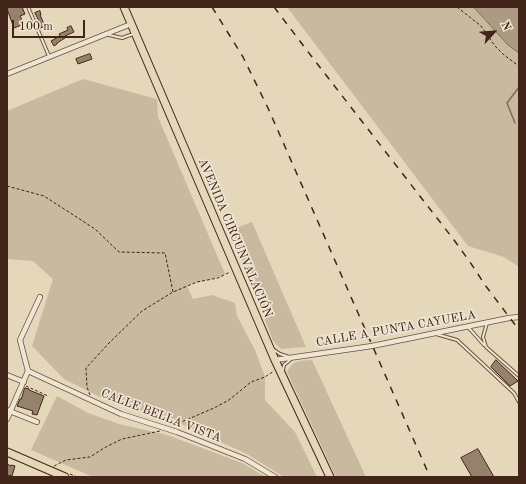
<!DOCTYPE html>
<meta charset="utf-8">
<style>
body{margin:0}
#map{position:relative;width:526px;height:484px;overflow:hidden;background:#e5d7ba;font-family:"Old Standard TT",serif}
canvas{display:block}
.frame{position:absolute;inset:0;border:8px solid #412518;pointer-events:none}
.north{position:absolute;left:474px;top:12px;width:40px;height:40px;-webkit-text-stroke:3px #eee5d2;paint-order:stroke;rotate:64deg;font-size:11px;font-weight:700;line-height:16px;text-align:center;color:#412518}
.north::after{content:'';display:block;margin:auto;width:14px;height:18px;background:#412518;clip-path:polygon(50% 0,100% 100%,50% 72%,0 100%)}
.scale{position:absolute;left:12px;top:20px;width:73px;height:18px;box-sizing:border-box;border:2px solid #412518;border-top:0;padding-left:5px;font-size:12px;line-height:14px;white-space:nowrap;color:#412518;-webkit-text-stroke:3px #eee5d2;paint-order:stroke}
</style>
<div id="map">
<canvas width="526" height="484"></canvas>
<div class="frame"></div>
<div class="north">N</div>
<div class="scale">100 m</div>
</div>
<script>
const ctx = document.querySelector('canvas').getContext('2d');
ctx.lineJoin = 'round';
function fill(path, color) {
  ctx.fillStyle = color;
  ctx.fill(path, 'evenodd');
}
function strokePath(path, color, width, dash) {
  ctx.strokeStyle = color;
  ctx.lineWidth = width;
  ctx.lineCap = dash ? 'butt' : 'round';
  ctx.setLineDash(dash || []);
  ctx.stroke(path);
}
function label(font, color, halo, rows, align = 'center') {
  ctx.font = font + ' "Old Standard TT",serif';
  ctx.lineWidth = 3.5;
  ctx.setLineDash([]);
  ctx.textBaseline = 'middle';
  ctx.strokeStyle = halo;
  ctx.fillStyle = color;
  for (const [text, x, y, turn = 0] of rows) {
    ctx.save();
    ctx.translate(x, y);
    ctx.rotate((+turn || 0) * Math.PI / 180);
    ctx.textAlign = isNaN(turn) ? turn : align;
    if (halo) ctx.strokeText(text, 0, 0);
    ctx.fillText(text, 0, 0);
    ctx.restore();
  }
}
const green = new Path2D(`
 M287,7H474L508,45L519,53V267L504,257L468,246Z
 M83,79L157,99L158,117L225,274C213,281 199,280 187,286L193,299L212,295L235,303L237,316L255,350L265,377V400L295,432L317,477H284L247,454L179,423L108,401L64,379L32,346L53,279L33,261L7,259V111Z
 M252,222L306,347L281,349L273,341L231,230Z
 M312,360L366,477H336L287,372C293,360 299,361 312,360Z
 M57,396L88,413L119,424L167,435L242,463L266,477H93L31,450Z`);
const water = new Path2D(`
 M474,7H519V53L508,45Z`);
const stream = new Path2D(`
 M515,123L507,103L519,87`);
const building = new Path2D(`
 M7,7H22L25,14L20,16L24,24L14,28L7,9Z
 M40,11L41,15H40L45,26L40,28L37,22L39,21L35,13Z
 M71,26L74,32L65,36V38L57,43V44L54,46L51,41L60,36L59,34L68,30L67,28Z
 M90,54L92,59L78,64L76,59Z
 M496,360L518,381L510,386L491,367Z
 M25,388L29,389V390L44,396L37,415L32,414L33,411L17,406L20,399H21Z
 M478,449L494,477H472L461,458Z
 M7,464L11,466V465L15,466L12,476L7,475Z`);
const path = new Path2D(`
 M457,7L481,26L495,46L504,55L519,66
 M7,186L44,196L95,229L119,252L165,253L173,292
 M26,386L48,396
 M90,395L87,387L86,368L109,343L142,311L173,292L197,282L218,278L230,272
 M174,426L179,423L214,408L229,400L251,382L265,377L274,371
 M54,466L66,460L90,457L104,448L122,439L160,431
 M70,474L77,477`);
const service = new Path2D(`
 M28,7L49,56
 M109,35L122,38L133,34
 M487,323L483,337L486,347L519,376
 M468,327L484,345
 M436,334L457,340L514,393L519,402
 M274,350L280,354L289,357
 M283,370L284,365L290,360`);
const minor = new Path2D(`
 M7,74L131,24
 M275,360L372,346L509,318L519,317
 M28,371L20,340L40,297
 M7,375L24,382
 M7,410L37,422
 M7,419L28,371L121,414L177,432L245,459L275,477`);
const primary = new Path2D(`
 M7,452L65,477`);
const trunk = new Path2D(`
 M124,7L275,360L330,477`);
const rail = new Path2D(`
 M212,7L243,57L268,108L430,477
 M274,7L312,57L454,240L470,262L485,285L519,330`);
const streetNames = [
 ["AVENIDA CIRCUNVALACIÓN",235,238,67],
 ["CALLE A PUNTA CAYUELA",396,329,-10],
 ["CALLE BELLA VISTA",161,416,21]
];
fill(green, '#c9b99e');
fill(water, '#ad9a83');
strokePath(water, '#826b58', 1);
strokePath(stream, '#826b58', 1.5);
fill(building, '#96826c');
strokePath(building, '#412518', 1);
strokePath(service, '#6a5240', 4);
strokePath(minor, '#6a5240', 6);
strokePath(primary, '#412518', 9);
strokePath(trunk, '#412518', 9);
strokePath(path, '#412518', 1, [3, 2]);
strokePath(service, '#eee5d2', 2);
strokePath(minor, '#eee5d2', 4.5);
strokePath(primary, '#e5d7ba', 7);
strokePath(trunk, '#e5d7ba', 7);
strokePath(rail, '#412518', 1.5, [7, 7]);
label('12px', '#412518', '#eee5d2', streetNames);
</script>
